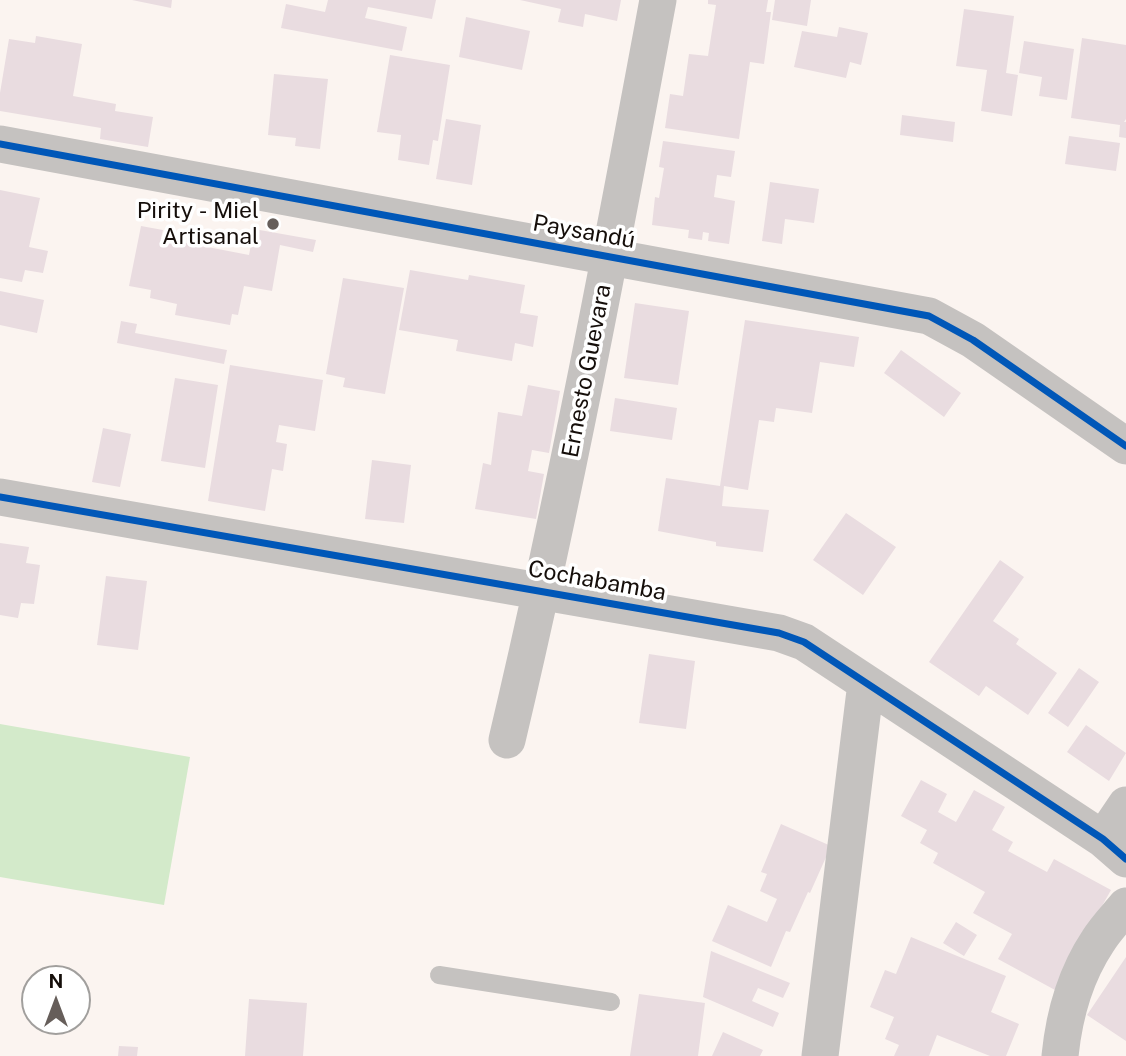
<!DOCTYPE html>
<meta charset="utf-8">
<style>
body{margin:0}
#map{position:relative;width:1126px;height:1056px;overflow:hidden;background:#fbf4f0;font-family:"Public Sans",sans-serif}
canvas{display:block}
.north{position:absolute;left:21px;top:965px;width:70px;height:70px;box-sizing:border-box;background:#fff;border:2px solid #a19f9d;border-radius:50%;rotate:0deg;font-size:19px;font-weight:700;line-height:28px;text-align:center;color:#150e0a}
.north::after{content:'';display:block;margin:auto;width:24px;height:32px;background:#665e5a;clip-path:polygon(50% 0,100% 100%,50% 72%,0 100%)}
</style>
<div id="map">
<canvas width="1126" height="1056"></canvas>
<div class="north">N</div>
</div>
<script>
const ctx = document.querySelector('canvas').getContext('2d');
ctx.lineJoin = 'round';
function fill(path, color) {
  ctx.fillStyle = color;
  ctx.fill(path, 'evenodd');
}
function strokePath(path, color, width, dash) {
  ctx.strokeStyle = color;
  ctx.lineWidth = width;
  ctx.lineCap = dash ? 'butt' : 'round';
  ctx.setLineDash(dash || []);
  ctx.stroke(path);
}
function label(font, color, halo, rows, align = 'center') {
  ctx.font = font + ' "Public Sans",sans-serif';
  ctx.lineWidth = 7;
  ctx.setLineDash([]);
  ctx.textBaseline = 'middle';
  ctx.strokeStyle = halo;
  ctx.fillStyle = color;
  for (const [text, x, y, turn = 0] of rows) {
    ctx.save();
    ctx.translate(x, y);
    ctx.rotate((+turn || 0) * Math.PI / 180);
    ctx.textAlign = isNaN(turn) ? turn : align;
    if (halo) ctx.strokeText(text, 0, 0);
    ctx.fillText(text, 0, 0);
    ctx.restore();
  }
}
const green = new Path2D(`
 M0,724L190,757L164,905L0,877Z`);
const building = new Path2D(`
 M132,0H172L171,8Z
 M328,0H436L432,19L368,7L365,18L407,27L402,51L281,28L286,4L325,12Z
 M520,0H621L617,21L585,14L583,27L558,22L561,9Z
 M708,0H768L766,12H771L764,64L750,62L739,139L665,128L670,94L683,96L689,54L708,56L716,5L708,4Z
 M775,0H811L807,26L772,20Z
 M964,9L1014,16L1006,73L1018,75L1012,116L981,111L987,70L956,66Z
 M466,17L530,31L522,70L459,57Z
 M839,27L868,33L861,65L850,62L846,78L794,67L802,31L837,37Z
 M36,36L82,44L73,96L116,104L115,111L153,117L148,147L100,139L101,128L0,111V93L9,39L35,43Z
 M1082,38L1126,45V119L1124,122H1126V138L1119,137L1120,125L1071,118Z
 M1024,41L1074,49L1067,100L1039,96L1042,77L1019,73Z
 M390,55L450,65L438,141L433,140L429,165L398,160L401,135L377,132Z
 M274,74L328,79L320,149L295,146L296,138L268,135Z
 M902,115L955,122L953,142L900,135Z
 M446,119L481,125L472,185L436,179Z
 M1069,136L1120,143L1116,171L1065,164Z
 M663,141L735,151L731,177L717,175L714,197L735,201L729,244L708,241L709,233L703,232L702,240L688,238L689,230L652,225L655,197L659,198L664,168L659,167Z
 M770,182L819,189L814,223L785,219L782,244L762,241Z
 M0,190L40,198L29,247L48,251L43,273L25,270L22,282L0,278Z
 M141,226L163,230L161,238L249,255L254,229L316,240L313,252L280,245L272,291L244,286L238,315L232,314L230,325L175,315L177,304L150,298L151,290L129,286Z
 M410,270L468,280L469,275L525,285L520,313L538,316L533,347L515,343L512,361L456,351L458,340L399,330Z
 M343,278L404,288L385,394L343,387L345,378L326,374Z
 M0,291L44,300L37,333L0,325Z
 M635,303L689,311L678,385L624,378Z
 M745,320L859,337L854,367L820,362L812,413L776,408L774,422L759,420L748,490L724,486L722,506L769,510L763,552L716,546V542L658,531L666,478L720,486Z
 M121,321L137,324L135,333L227,350L224,364L117,343Z
 M901,350L961,393L944,417L884,373Z
 M230,365L323,380L315,431L279,425L276,442L287,444L283,471L272,469L265,511L208,501Z
 M175,378L218,385L205,468L161,461Z
 M528,385L560,391L549,453L532,450L528,471L544,474L536,519L475,509L483,463L491,465L498,412L522,416Z
 M615,398L677,408L672,440L610,431Z
 M103,428L131,434L120,487L92,482Z
 M372,460L411,465L404,523L365,519Z
 M846,513L896,547L863,595L813,560Z
 M0,543L29,547L26,563L40,565L34,604L21,603L18,618L0,615Z
 M1000,560L1024,577L993,621L1019,639L1016,644L1057,673L1028,715L986,686L979,696L929,662Z
 M106,576L147,581L138,650L97,645Z
 M649,654L695,661L686,729L639,723Z
 M1079,668L1099,682L1068,727L1048,713Z
 M1086,725L1126,753L1109,781L1067,752Z
 M921,780L947,794L938,812L956,822L974,790L1005,807L992,830L1013,842L1008,851L1047,872L1054,859L1111,890L1055,990L998,959L1012,934L973,913L985,892L933,863L938,853L920,843L927,830L901,816Z
 M781,824L831,846L810,893L808,892L790,932L786,931L771,967L712,941L728,905L767,922L777,899L760,891L767,874L761,872Z
 M956,922L977,935L964,956L943,943Z
 M911,937L1006,976L991,1012L1019,1024L1006,1056H990L937,1035L929,1056H894L899,1045L885,1039L894,1017L870,1007L885,970L896,974Z
 M711,951L790,983L783,998L758,988L752,1001L779,1013L773,1027L703,997Z
 M1126,957V1041L1087,1015Z
 M639,994L705,1003L698,1056H630Z
 M249,999L307,1003L303,1056H245Z
 M723,1032L763,1050L760,1056H712Z
 M119,1046L138,1047L137,1056H118Z`);
const lane = new Path2D(`
 M439,975L611,1002`);
const street = new Path2D(`
 M0,144L929,316L973,340L1126,446
 M0,497L779,633L804,642L1103,839L1126,859
 M507,740C565,495 612,248 658,0
 M1103,839L1126,805
 M820,1056L866,683
 M1060,1056C1064,1016 1076,974 1098,941C1106,928 1117,917 1126,906`);
const cycleway = new Path2D(`
 M0,144L929,316L973,340L1126,446
 M0,497L779,633L804,642L1103,839L1126,859`);
const markers = [
 [273,224,7,"#665e5a"]
];
const poiNames = [
 ["Pirity - Miel",259,211],
 ["Artisanal",259,237]
];
const streetNames = [
 ["Paysandú",584,232,10],
 ["Ernesto Guevara",587,371,-79],
 ["Cochabamba",597,581,10]
];
fill(green, '#d3eaca');
fill(building, '#e9dce0');
strokePath(lane, '#c5c2c0', 18);
strokePath(street, '#c5c2c0', 37);
strokePath(cycleway, '#0057b8', 7);
for (const [x, y, r, color] of markers) {
  const dot = new Path2D();
  dot.arc(x, y, r, 0, 2 * Math.PI);
  ctx.fillStyle = color;
  ctx.fill(dot);
  strokePath(dot, '#fff', 2.5);
}
label('23px', '#150e0a', '#fff', poiNames, 'right');
label('23px', '#150e0a', '#fff', streetNames);
</script>
